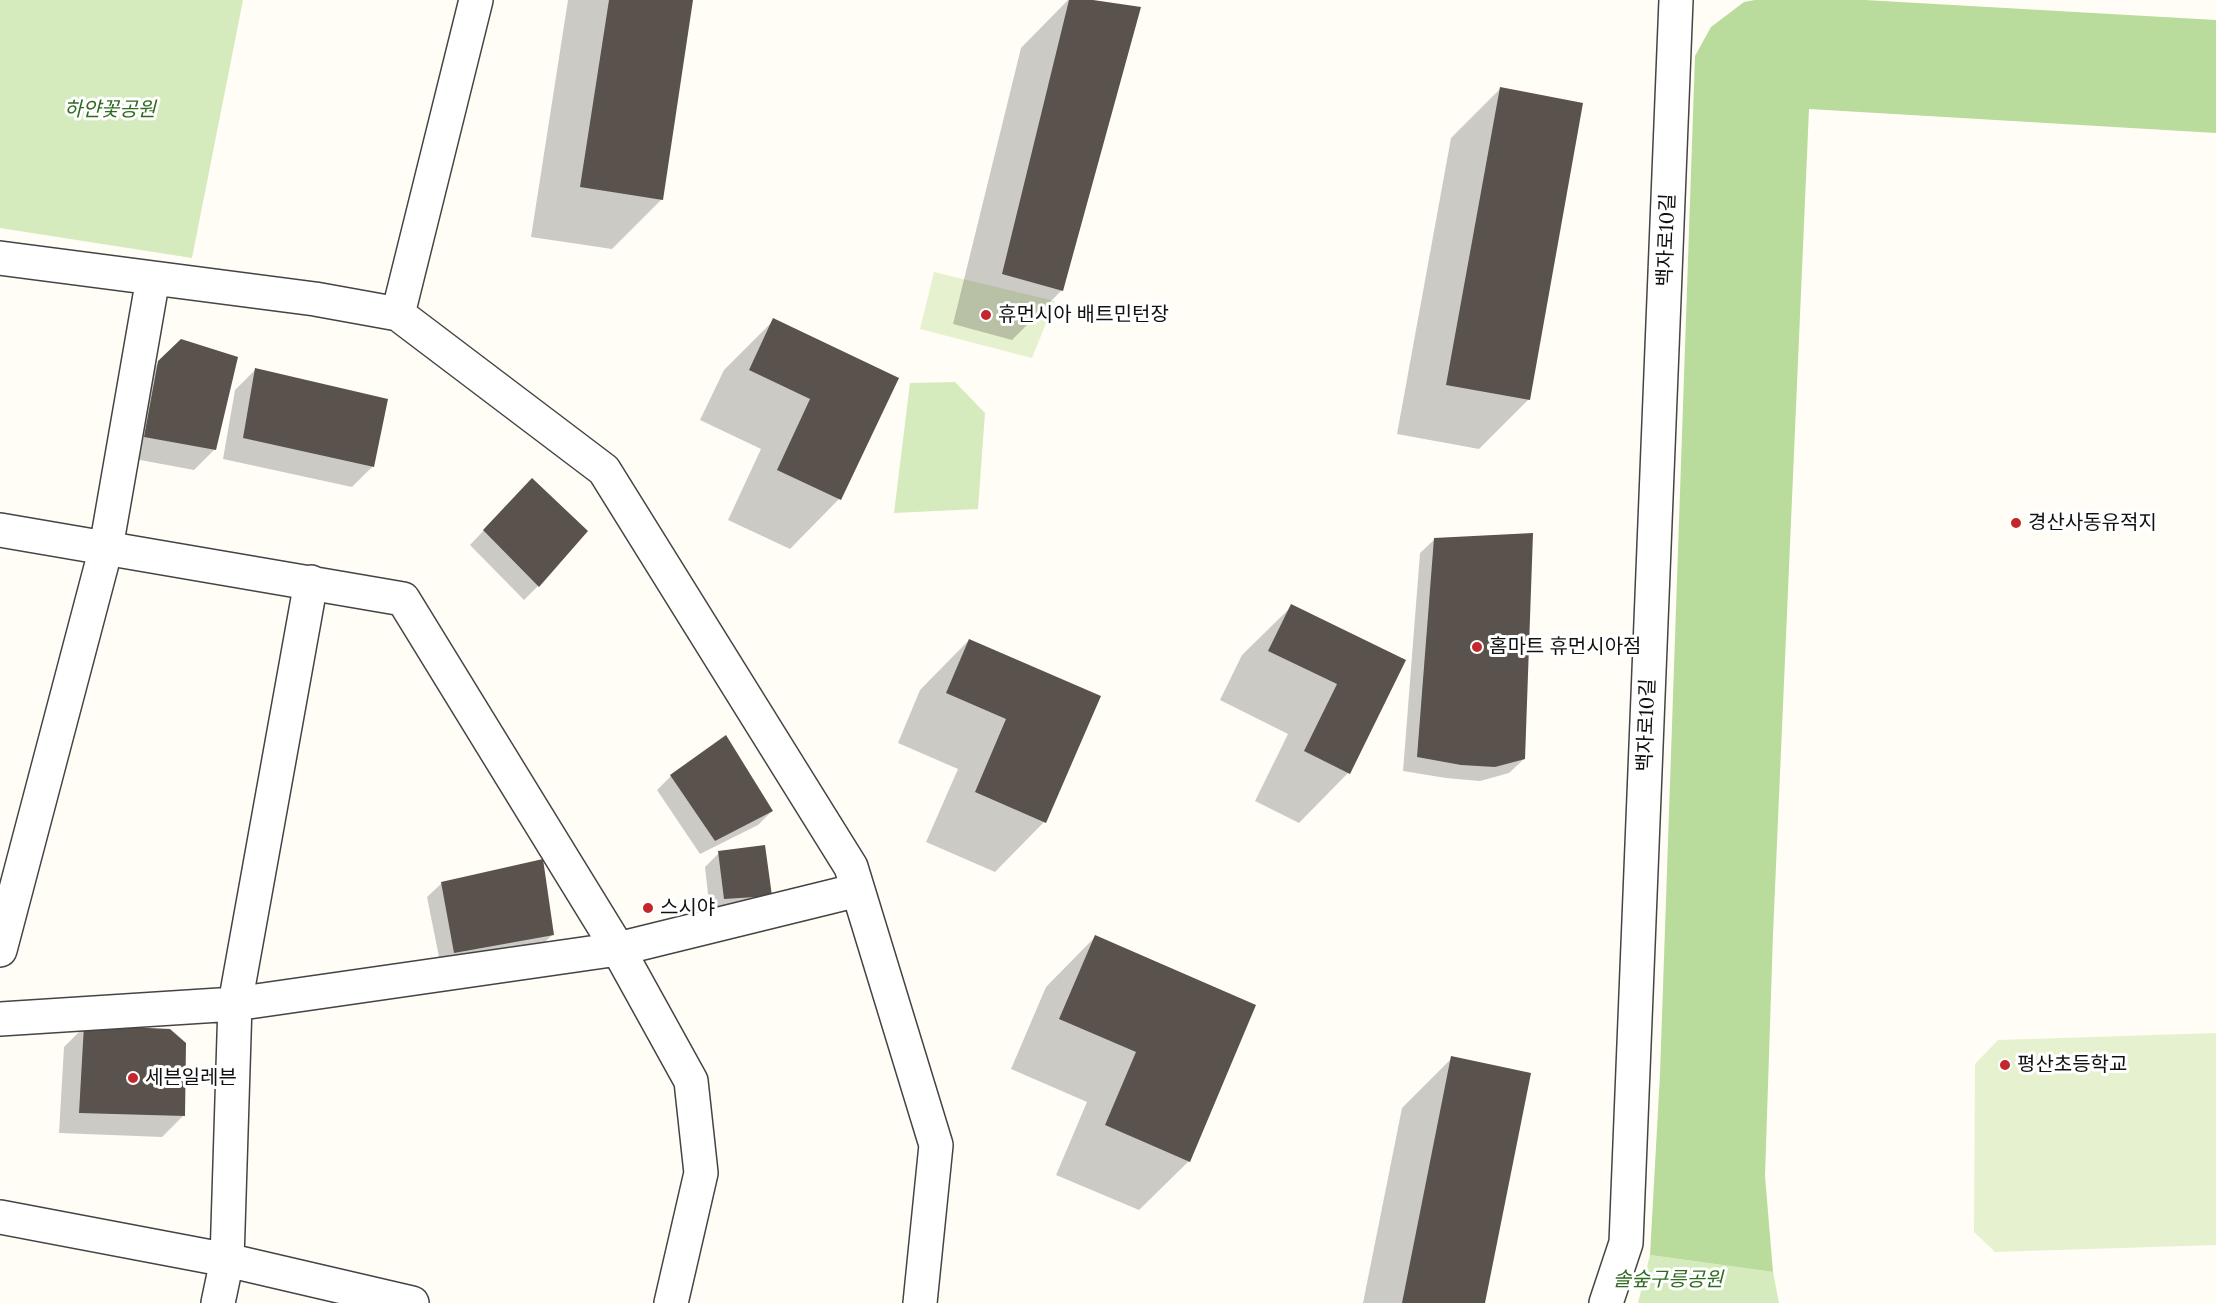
<!DOCTYPE html>
<meta charset="utf-8">
<style>
body{margin:0}
canvas{display:block;background:#fffdf5}
</style>
<canvas width="2216" height="1303"></canvas>
<script>
const ctx = document.querySelector('canvas').getContext('2d');
ctx.lineJoin = 'round';
function fill(path, color) {
  ctx.fillStyle = color;
  ctx.fill(path, 'evenodd');
}
function strokePath(path, color, width, dash) {
  ctx.strokeStyle = color;
  ctx.lineWidth = width;
  ctx.lineCap = dash ? 'butt' : 'round';
  ctx.setLineDash(dash || []);
  ctx.stroke(path);
}
function label(font, color, halo, rows, align = 'center') {
  ctx.font = font + ' Lora,"Noto Sans KR",serif';
  ctx.lineWidth = 6;
  ctx.setLineDash([]);
  ctx.textBaseline = 'middle';
  ctx.strokeStyle = halo;
  ctx.fillStyle = color;
  for (const [text, x, y, turn = 0] of rows) {
    ctx.save();
    ctx.translate(x, y);
    ctx.rotate((+turn || 0) * Math.PI / 180);
    ctx.textAlign = isNaN(turn) ? turn : align;
    if (halo) ctx.strokeText(text, 0, 0);
    ctx.fillText(text, 0, 0);
    ctx.restore();
  }
}
const green = new Path2D(`
 M0,0H243L192,258L0,228Z
 M955,382L985,413L978,509L894,513L910,383Z
 M1650,1255L1773,1272L1779,1303H1638Z`);
const forest = new Path2D(`
 M1755,0H1865L2216,20V133L1809,109L1773,934L1765,1176L1773,1272L1650,1255L1660,1074L1695,56L1711,27L1744,2Z`);
const pitch = new Path2D(`
 M934,272L1055,301L1032,358L920,329Z
 M2216,1033V1245L1995,1252L1974,1232L1975,1064L1998,1040Z`);
const shadow = new Path2D(`
 M568,0H692L661,200L612,249L531,237Z
 M1068,0H1083L1062,290L1012,340L953,324L1021,48Z
 M1500,89L1529,399L1479,449L1397,434L1451,138Z
 M774,320L897,379L839,499L790,549L728,520L761,449L700,420L724,370Z
 M181,340L215,449L194,470L124,457L138,384Z
 M256,369L373,466L352,487L223,459L235,390Z
 M518,494L538,586L524,600L470,545Z
 M1435,539L1524,759L1509,773L1480,781L1446,778L1403,771L1420,553Z
 M1292,606L1404,661L1348,773L1299,823L1255,801L1288,734L1220,700L1242,655Z
 M969,640L1099,697L1044,822L995,872L926,842L958,769L898,743L920,690Z
 M671,776L772,811L758,825L700,854L657,790Z
 M719,853L770,895L710,912L705,867Z
 M442,883L553,934L539,948L441,967L427,897Z
 M1095,937L1189,1161L1139,1210L1056,1175L1087,1102L1011,1069L1046,987Z
 M85,1026L183,1116L162,1137L59,1133L64,1047Z
 M1452,1058L1483,1303H1363L1402,1108Z`);
const building = new Path2D(`
 M609,0H693L663,200L580,187Z
 M1069,0H1093L1141,7L1063,291L1002,274Z
 M1500,87L1583,103L1530,400L1446,385Z
 M773,318L899,378L841,500L777,470L810,399L749,370Z
 M181,339L238,357L216,450L144,437L158,361Z
 M255,368L388,399L374,467L243,438Z
 M532,478L588,531L539,587L483,530Z
 M1533,533L1525,759L1495,767L1461,765L1417,757L1434,538Z
 M1291,604L1406,660L1350,774L1304,751L1337,684L1268,651Z
 M969,639L1101,696L1046,823L975,792L1006,719L946,693Z
 M726,735L773,811L715,841L670,775Z
 M765,845L772,896L724,899L718,851Z
 M543,859L554,935L454,953L441,882Z
 M1095,935L1256,1005L1190,1162L1105,1125L1136,1052L1059,1019Z
 M84,1025L170,1029L186,1043L185,1116L79,1113Z
 M1451,1056L1531,1073L1485,1303H1402Z`);
const minor = new Path2D(`
 M0,258L315,299L398,314L604,470L851,867L936,1145L920,1303
 M398,314L476,0
 M0,530L403,599L618,949L691,1081L701,1173L671,1303
 M0,950L106,548L153,278
 M0,1019L235,1004L618,949L858,890
 M0,1217L227,1260L412,1303
 M218,1303L227,1260L235,1004L311,582
 M1606,1303L1626,1243L1676,0`);
const markers = [
 [986,315,6,"#c4262e"],
 [2016,523,6,"#c4262e"],
 [1477,647,6,"#c4262e"],
 [648,908,6,"#c4262e"],
 [2005,1065,6,"#c4262e"],
 [133,1078,6,"#c4262e"]
];
const parkNames = [
 ["하얀꽃공원",110,110],
 ["솔숲구릉공원",1668,1280]
];
const streetNames = [
 ["백자로10길",1667,240,-88],
 ["백자로10길",1647,725,-88]
];
const poiNames = [
 ["휴먼시아 배트민턴장",998,315],
 ["경산사동유적지",2028,523],
 ["홈마트 휴먼시아점",1489,647],
 ["스시야",660,908],
 ["평산초등학교",2017,1065],
 ["세븐일레븐",145,1078]
];
fill(green, '#d5ebbd');
fill(forest, '#b9dc9c');
fill(pitch, '#e6f2cf');
fill(shadow, '#0003');
fill(building, '#5a524d');
strokePath(minor, '#444', 36);
strokePath(minor, '#fff', 33);
for (const [x, y, r, color] of markers) {
  const dot = new Path2D();
  dot.arc(x, y, r, 0, 2 * Math.PI);
  ctx.fillStyle = color;
  ctx.fill(dot);
  strokePath(dot, '#fff', 2);
}
label('italic 20px', '#2f6b1f', '#fff', parkNames);
label('20px', '#111', '#fff', streetNames);
label('20px', '#111', '#fff', poiNames, 'left');
</script>
